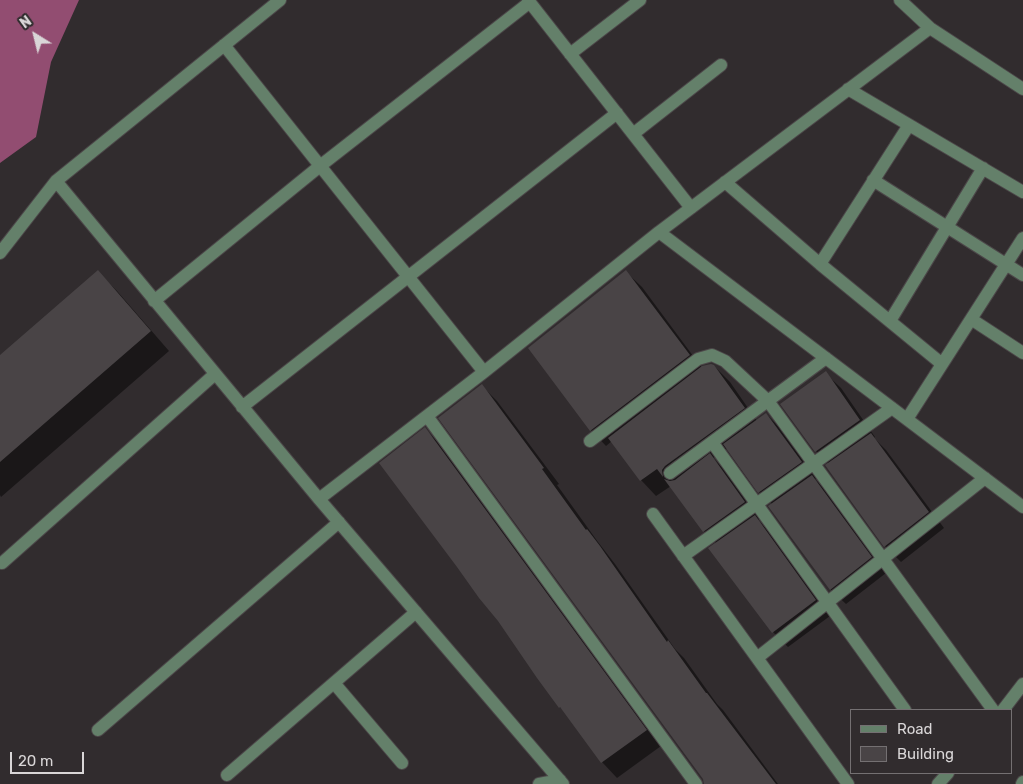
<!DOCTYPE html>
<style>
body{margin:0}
#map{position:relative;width:1023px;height:784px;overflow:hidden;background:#312c2e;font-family:Rubik,sans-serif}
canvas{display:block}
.legend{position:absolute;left:850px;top:709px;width:162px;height:65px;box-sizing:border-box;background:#312c2e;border:1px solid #747072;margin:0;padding:6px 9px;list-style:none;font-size:15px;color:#d9d6d7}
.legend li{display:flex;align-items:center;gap:10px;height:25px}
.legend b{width:25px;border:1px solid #747072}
.north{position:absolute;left:10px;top:10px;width:50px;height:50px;-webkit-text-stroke:4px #312c2e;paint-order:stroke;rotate:324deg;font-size:14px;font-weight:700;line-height:20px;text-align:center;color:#d9d6d7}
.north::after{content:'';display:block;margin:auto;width:18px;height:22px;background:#d9d6d7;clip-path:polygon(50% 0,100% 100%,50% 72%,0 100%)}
.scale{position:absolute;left:10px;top:752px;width:74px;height:22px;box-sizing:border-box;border:2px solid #d9d6d7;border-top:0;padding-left:6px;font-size:15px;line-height:18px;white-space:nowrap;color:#d9d6d7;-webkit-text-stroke:4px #312c2e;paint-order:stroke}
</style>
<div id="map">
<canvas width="1023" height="784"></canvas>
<ul class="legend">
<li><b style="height:6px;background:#64806a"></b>Road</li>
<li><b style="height:14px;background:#494446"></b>Building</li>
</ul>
<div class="north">N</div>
<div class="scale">20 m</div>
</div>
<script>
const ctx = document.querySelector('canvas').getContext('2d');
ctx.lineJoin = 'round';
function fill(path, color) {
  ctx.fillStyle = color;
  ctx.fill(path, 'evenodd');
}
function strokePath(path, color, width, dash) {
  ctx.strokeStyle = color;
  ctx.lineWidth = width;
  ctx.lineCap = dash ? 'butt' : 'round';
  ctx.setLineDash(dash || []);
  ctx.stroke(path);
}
const forest = new Path2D(`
 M0,0H79L51,62L36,137L0,163Z`);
const shadow = new Path2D(`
 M98,272L117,291L169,351L1,497L0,495V356Z
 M626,272L642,287L702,368L714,366L730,382L757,421L766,414L782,430L817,478L815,479L827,492L886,573L846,604L830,589L772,504L759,492L728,448L713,458L726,471L760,518L758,520L770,532L830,616L788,647L773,632L717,544L704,531L671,486L656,496L641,480L612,441L606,446L591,430Z
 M825,373L841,388L875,437L874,438L886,450L944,528L901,562L885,546L827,466L829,464L816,451L782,404Z
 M482,386L497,401L559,484L557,485L598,542L615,564L675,649L684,658L717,704L723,710L778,784H705V782Z
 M425,429L441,445L661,746L617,778L602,762L568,715L560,707L538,677Z`);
const building = new Path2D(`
 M98,270L151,331L0,462V355Z
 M626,270L690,355L590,431L528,348Z
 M711,364L714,365L745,408L665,466L662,470L663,477L657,469L640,481L608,438L702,366Z
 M826,371L860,420L815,452L780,404Z
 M482,384L544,468L542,469L586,530L587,529L600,546L667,642L668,640L706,693H707L776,784H704L703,779L438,418Z
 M766,413L802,462L758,493L723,444Z
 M425,427L647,730L601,763L560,707L559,708L537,678L498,621L479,598L457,567L379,463Z
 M871,433L929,512L884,547L825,465Z
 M710,453L745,502L703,532L664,479L670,481L675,480Z
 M812,475L872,557L830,590L768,506Z
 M755,515L816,600L772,633L708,548Z`);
const minor = new Path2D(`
 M528,0L691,208
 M900,0L930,28L1023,89
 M224,45L484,372
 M570,54L640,0
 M848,89L1023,192
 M633,134L721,65
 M873,180L1023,275
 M56,181L319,499L563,784
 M725,182L820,264L942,364
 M659,232L1023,507
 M0,253L56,181L280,0
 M820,264L909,125
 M154,301L320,166L530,2
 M971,319L1023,353
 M890,321L983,168
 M242,407L617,113
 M427,416L696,784
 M907,419L1023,238
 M590,441L698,359L712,355L725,361L768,401L993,710
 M712,442L905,710
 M670,473L826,358
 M319,499L484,372L659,232L930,28
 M653,514L848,784
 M683,556L892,408
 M2,563L215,374
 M757,658L985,478
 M334,683L402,763
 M1003,710L1023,684
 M98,730L339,522
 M227,775L416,612
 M539,784L560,780
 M938,784L948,773
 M1022,784L1023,782`);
fill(forest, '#924d71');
fill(shadow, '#0007');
fill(building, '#494446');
strokePath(minor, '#4c4749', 14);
strokePath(minor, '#64806a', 12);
</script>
